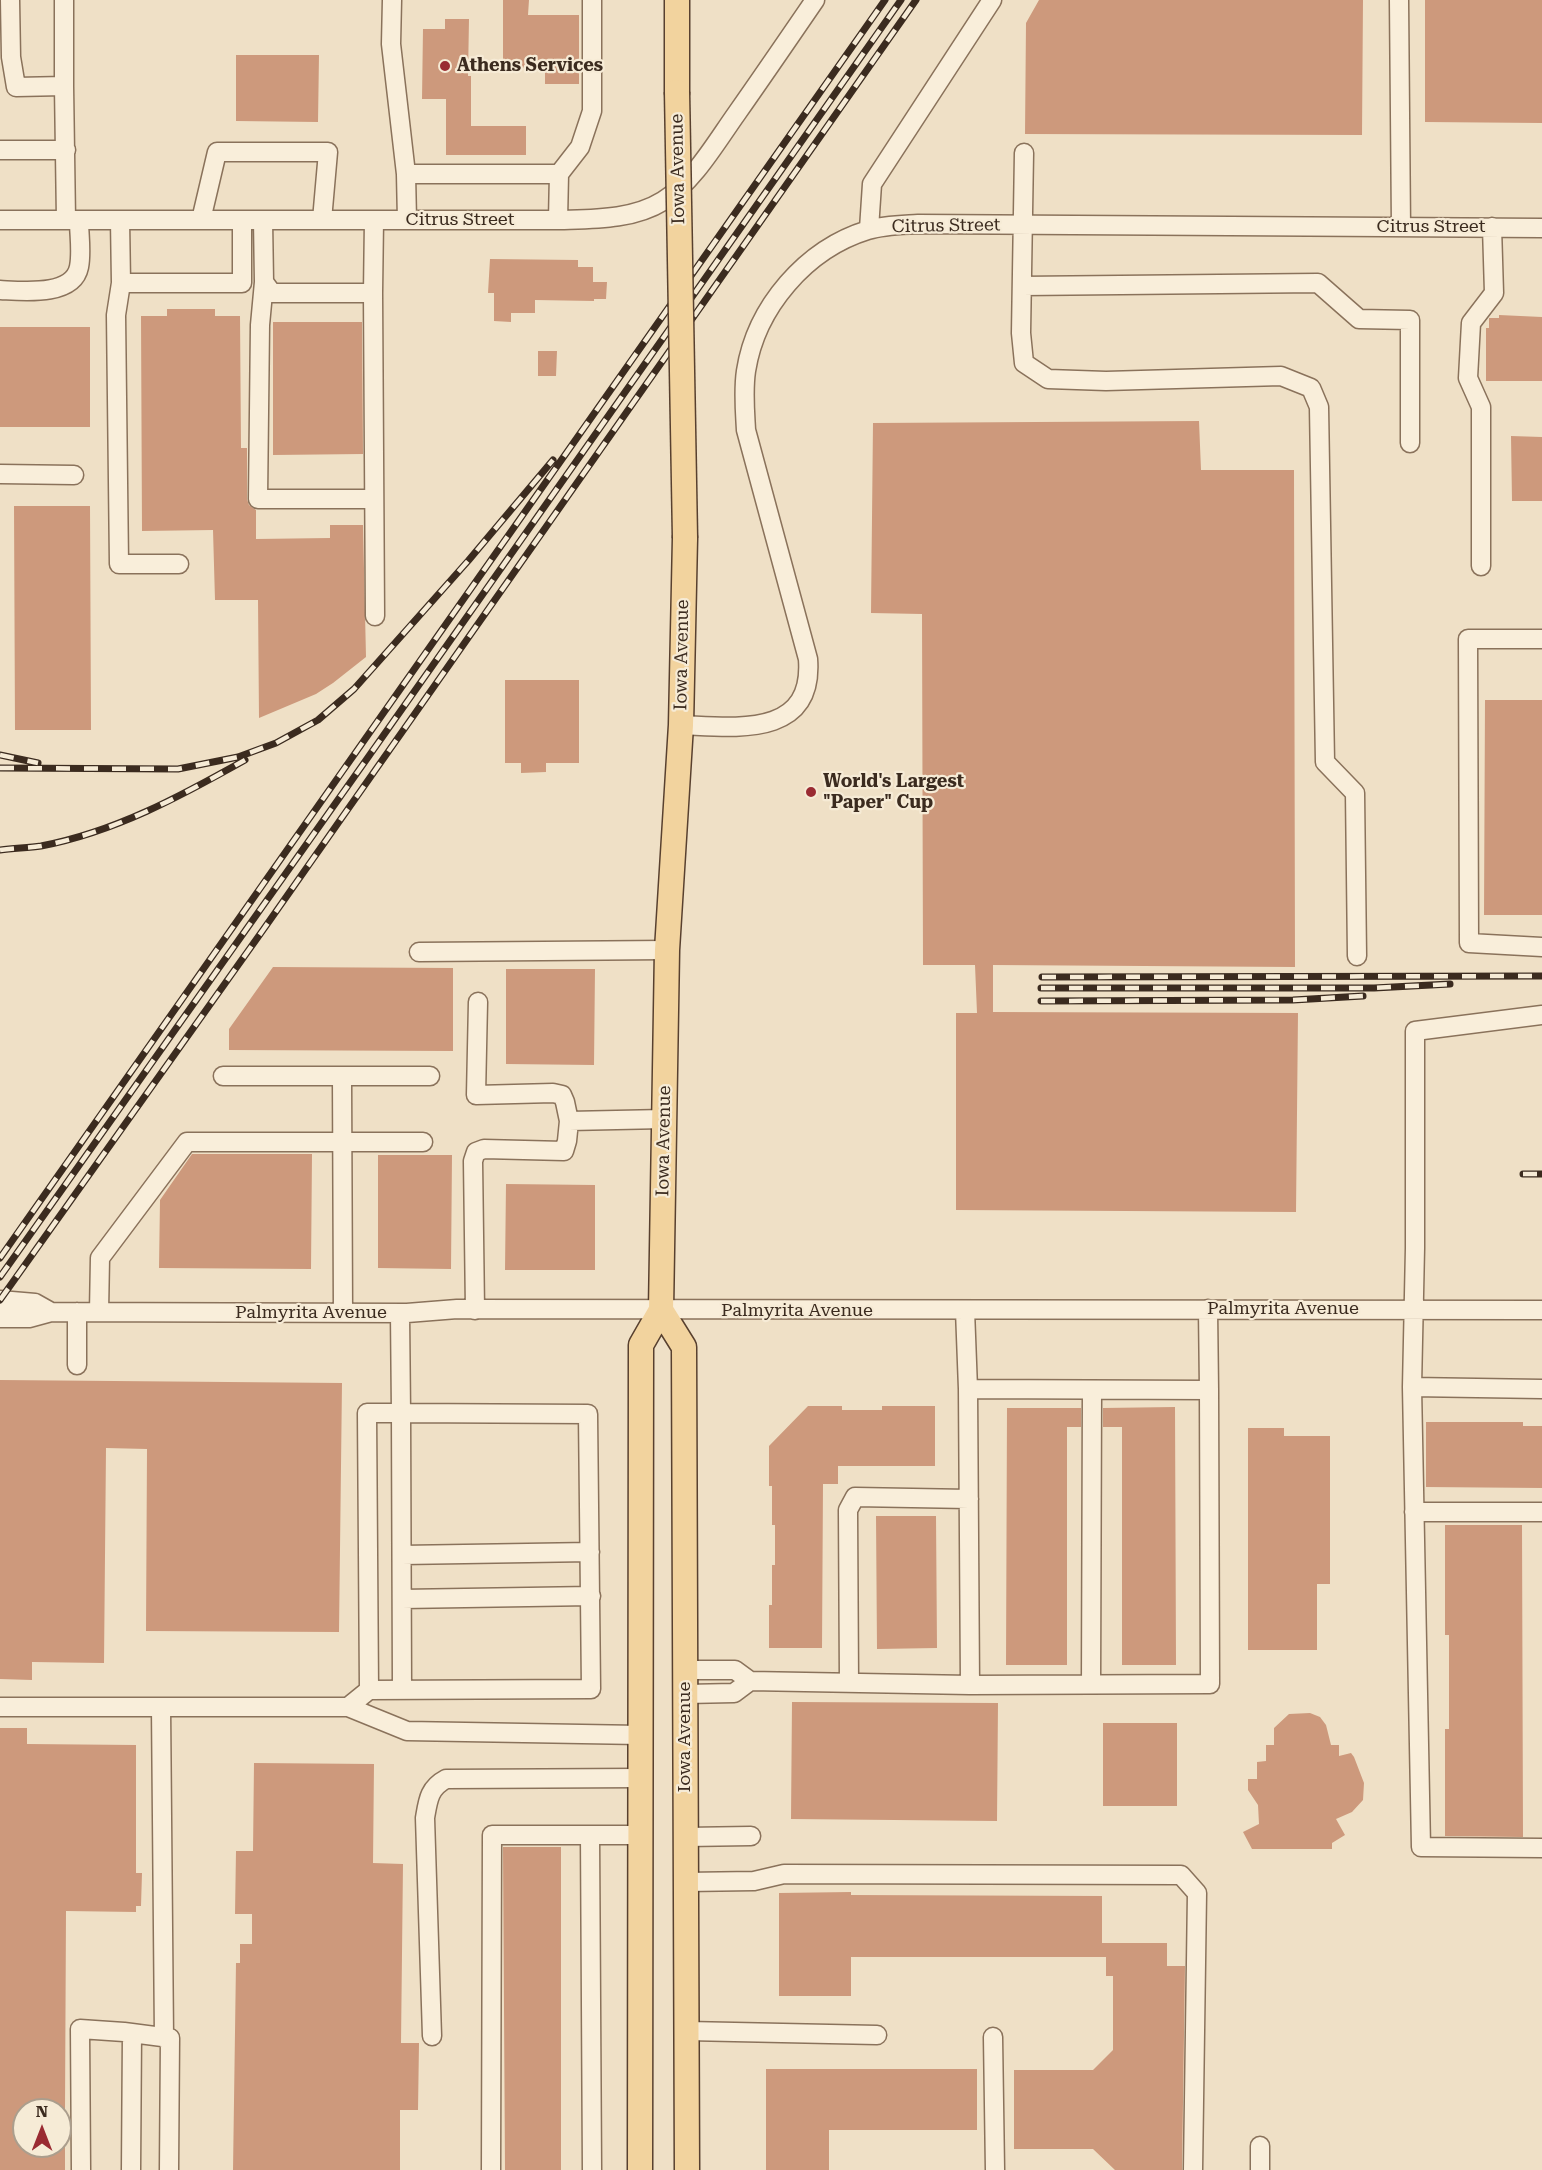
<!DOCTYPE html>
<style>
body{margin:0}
#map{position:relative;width:1542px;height:2170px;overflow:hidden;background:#efe0c6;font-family:"Roboto Serif",serif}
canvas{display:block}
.north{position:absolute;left:12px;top:2098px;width:60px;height:60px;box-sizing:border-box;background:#f6ebd6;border:2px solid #ab9e8d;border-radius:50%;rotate:0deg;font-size:16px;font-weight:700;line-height:24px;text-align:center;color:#3b2b1f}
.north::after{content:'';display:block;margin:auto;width:21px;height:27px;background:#9a2b32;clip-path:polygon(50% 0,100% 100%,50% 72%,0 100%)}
</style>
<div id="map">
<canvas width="1542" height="2170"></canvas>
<div class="north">N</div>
</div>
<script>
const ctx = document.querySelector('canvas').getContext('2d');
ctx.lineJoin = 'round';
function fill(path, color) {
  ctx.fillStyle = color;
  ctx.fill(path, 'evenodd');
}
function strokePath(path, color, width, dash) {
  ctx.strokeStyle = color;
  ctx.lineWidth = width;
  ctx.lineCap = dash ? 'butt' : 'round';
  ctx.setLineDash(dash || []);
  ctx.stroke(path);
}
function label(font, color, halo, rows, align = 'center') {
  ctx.font = font + ' "Roboto Serif",serif';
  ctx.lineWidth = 4.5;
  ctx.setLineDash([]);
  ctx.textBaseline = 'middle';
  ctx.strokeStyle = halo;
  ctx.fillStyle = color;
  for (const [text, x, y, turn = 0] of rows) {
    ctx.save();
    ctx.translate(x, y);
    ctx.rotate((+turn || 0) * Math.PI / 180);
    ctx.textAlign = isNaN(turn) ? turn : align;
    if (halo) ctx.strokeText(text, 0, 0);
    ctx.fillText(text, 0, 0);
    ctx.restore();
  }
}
const building = new Path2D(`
 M503,0H529L528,15H579V84H545V68L503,67Z
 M1039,0H1363L1362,135L1025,134L1026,23Z
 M1425,0H1542V123L1425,122Z
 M445,19H469L468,76H471V126H526V155H446V99H422L423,29H445Z
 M236,55H319L318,122L236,121Z
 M490,259L578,260V267H593V282H607L606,299H594V301L535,300V313H511V322L494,321V293H488Z
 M167,309H215V316H240L241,448H247V499L249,505L256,510V539L330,538V525H363L366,657L333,683L316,694L259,718L258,600H215L213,530L142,531L141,316H167Z
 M1499,315L1542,317V381H1486V328H1489V318H1499Z
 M273,322H362L363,454L273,455Z
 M0,327H90V427H0Z
 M538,351H557L556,376H538Z
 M1199,421L1201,470H1294L1295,967L993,965V1012L1298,1013L1296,1212L956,1210V1013H977L975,965H923L922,614L871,613L873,423Z
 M1511,436L1542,437V501H1512Z
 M14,506H90L91,730H15Z
 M505,680H579V763H546V772L521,773V763H505Z
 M1485,700H1542V915H1484Z
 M273,967L453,968V1051L229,1050V1029Z
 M506,969H595L594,1065L506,1064Z
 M192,1154H312L311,1269L159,1268L160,1200Z
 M378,1155H452L451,1269L378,1268Z
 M506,1184L595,1185V1270H505Z
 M0,1380L342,1383L339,1632L146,1631L147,1449L106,1448L104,1663L32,1662V1680L0,1679Z
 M808,1406H842V1410H882V1406H935V1466H838V1484H823L822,1648H769V1605H772V1565H775V1525H772V1486H769V1446Z
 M1175,1407L1176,1665H1122V1427H1103V1408Z
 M1007,1408H1081V1427H1067V1665H1006Z
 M1426,1422H1523V1426H1542V1488L1426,1487Z
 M1248,1428H1284V1436H1330V1584H1317V1650H1248Z
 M876,1516H936L937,1648L877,1649Z
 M1445,1525H1522L1523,1837L1445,1836V1729H1449V1635H1445Z
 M792,1702L998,1703L997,1821L791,1819Z
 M1310,1713L1320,1717L1326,1725L1331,1745H1339V1756L1351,1753L1354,1757L1364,1783L1363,1800L1352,1812L1336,1819L1345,1835L1332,1843V1849H1252L1243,1832L1259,1824L1258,1805L1248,1790V1779H1257V1762L1266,1761V1745H1274V1728L1289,1714Z
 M1103,1723H1177V1806H1103Z
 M0,1728H27V1744L136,1745V1873H142L141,1906H136V1912L66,1911L65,2110H24V2146H65V2170H0Z
 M254,1763L374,1764L373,1863L403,1864L401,2043H419L418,2110H400V2170H233L236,1963H240V1944H252V1914H235L236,1851H253Z
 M503,1847H561V2170H505Z
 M851,1892V1895L1102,1896V1943H1167V1966H1185L1182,2170H1115L1093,2149H1014V2070H1093L1113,2050V1976H1106V1957H851V1996H779V1893Z
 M766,2069H977V2130H829V2170H766Z`);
const minor = new Path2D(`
 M10,0L11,57L16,87L64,86L66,220
 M392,0L391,44L406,174
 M1399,0L1401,227
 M64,86V0
 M0,150H66
 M1024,153L1021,333L1024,363L1048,379L1106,381L1281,376L1311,388L1319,407L1325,762L1355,793L1357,956
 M559,174L580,147L592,111V0
 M0,220H564C597,219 634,219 663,201C694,181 715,144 737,113C763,76 789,38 815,0
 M120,220L121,283H242V220
 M201,220L217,152H328L322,220
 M263,220L264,282L260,325L258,499H374
 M407,220L406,174H559L558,220
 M869,229L872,184L992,0
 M264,282L272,293H373L374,220
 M121,283L116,315L119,564H179
 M1022,286L1318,283L1359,319L1410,320V443
 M0,290C22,291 73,297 79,267C82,252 79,235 79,220
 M373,293L375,616
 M0,474L74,475
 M1481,566V407L1468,378L1471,323L1494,293L1492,227
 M1542,639H1468L1469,943L1542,947
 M681,725C734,727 814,739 808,659L746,430C745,411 743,391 746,371C756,307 806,249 868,230C884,225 902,225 918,224L1542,228
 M419,952L667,950
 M478,1002L476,1095L553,1093L562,1095L565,1102L569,1121
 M1542,1015L1415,1031V1248L1412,1387L1421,1847L1542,1848
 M223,1076H342L343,1313
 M342,1076H430
 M0,1300L35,1303L51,1312
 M475,1310L473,1161L476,1152L484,1149L564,1151L567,1141L569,1121L664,1119
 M965,1310L968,1389L1209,1390L1208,1309
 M99,1312L100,1258L187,1142H423
 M0,1318H29L51,1312L407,1313L457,1309L1542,1310
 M77,1365V1312
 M1412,1387L1542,1389
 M968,1389L970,1685L1210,1684L1209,1390
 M1414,1512H1542
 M402,1555L590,1552
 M402,1599L591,1596
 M685,1670H735L750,1681L970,1685
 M849,1683L848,1510L855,1497L969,1499
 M1091,1684L1092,1390
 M369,1690L591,1689L588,1414L401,1413L402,1689
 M686,1694L734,1693L750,1681
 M0,1707H348L369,1690L367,1413H401L400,1313
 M161,1707L164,2038
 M348,1707L407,1731L640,1735
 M590,1835L592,2170
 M686,1837L751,1836
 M686,1882L754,1881L784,1874L1181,1875L1197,1893L1193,2170
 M687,2031L877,2035
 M432,2036L425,1818C428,1800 429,1788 446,1779L640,1778
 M993,2037L995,2170
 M81,2170L80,2029L124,2032L170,2038L169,2170
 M131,2170L132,2033
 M491,2170L492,1835H640
 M1260,2170V2146`);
const major = new Path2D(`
 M677,92V0
 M661,1310L684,1347L687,2170
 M640,2170L641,1345L661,1310L667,950L681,725L685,538`);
const rail = new Path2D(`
 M0,755L38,763
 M0,768L178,769L238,757L276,743L318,720L354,689L468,561L553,460
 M0,850C14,848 28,848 41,846C115,832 181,796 245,760
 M1042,977L1542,976
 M1041,988H1374L1450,984
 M1041,1001L1293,1000L1363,996
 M1523,1174H1542
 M0,1258L885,0
 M0,1277L364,763L901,0
 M0,1300L263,930L916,0`);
const majorBridge = new Path2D(`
 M677,92L685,538`);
const markers = [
 [445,66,6,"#9a2b32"],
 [811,792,6,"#9a2b32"]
];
const poiNames = [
 ["Athens Services",457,66],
 ["World's Largest",823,782],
 ["\"Paper\" Cup",823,803]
];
const streetNames = [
 ["Iowa Avenue",678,169,-91],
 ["Citrus Street",460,220],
 ["Citrus Street",946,226,-1],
 ["Citrus Street",1431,227],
 ["Iowa Avenue",682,655,-89],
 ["Iowa Avenue",664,1141,-89],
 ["Palmyrita Avenue",1283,1309],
 ["Palmyrita Avenue",797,1311],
 ["Palmyrita Avenue",311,1313],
 ["Iowa Avenue",685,1737,-90]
];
fill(building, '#cd997c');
strokePath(minor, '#8a725b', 21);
strokePath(major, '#58402f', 27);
strokePath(minor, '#f9eeda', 18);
strokePath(major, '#f2d39e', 24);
strokePath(rail, '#3b2b1f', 7);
strokePath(rail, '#f6ebd6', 4.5, [14]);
strokePath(majorBridge, '#58402f', 27, []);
strokePath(majorBridge, '#f2d39e', 24);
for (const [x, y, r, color] of markers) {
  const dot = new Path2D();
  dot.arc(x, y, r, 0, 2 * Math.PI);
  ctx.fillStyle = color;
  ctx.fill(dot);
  strokePath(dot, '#f6ebd6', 2);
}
label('bold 18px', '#3b2b1f', '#f6ebd6', poiNames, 'left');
label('18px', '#3b2b1f', '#f6ebd6', streetNames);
</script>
